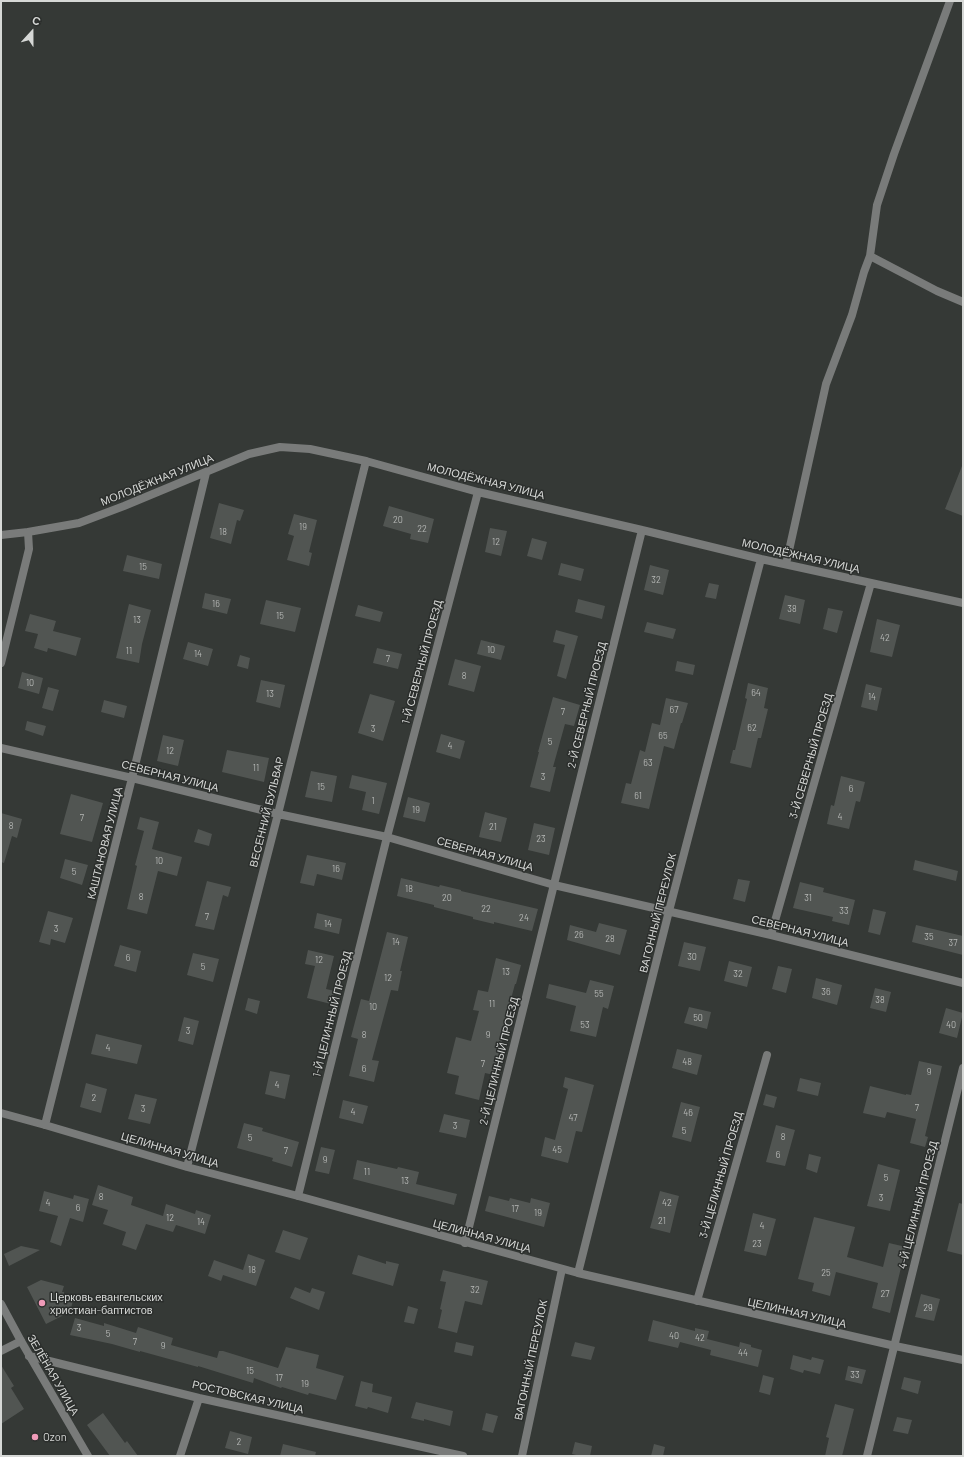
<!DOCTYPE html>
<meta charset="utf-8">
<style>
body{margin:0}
#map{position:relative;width:964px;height:1457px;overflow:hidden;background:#353936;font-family:Barlow,sans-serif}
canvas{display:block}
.frame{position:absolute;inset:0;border:2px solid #d6d8d6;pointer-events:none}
.north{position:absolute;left:12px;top:12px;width:40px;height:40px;-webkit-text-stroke:3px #2b2e2c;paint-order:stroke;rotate:21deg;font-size:11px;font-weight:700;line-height:16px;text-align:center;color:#d6d8d6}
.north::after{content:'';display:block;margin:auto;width:14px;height:18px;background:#d6d8d6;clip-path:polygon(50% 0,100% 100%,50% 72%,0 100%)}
</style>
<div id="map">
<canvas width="964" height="1457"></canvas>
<div class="frame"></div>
<div class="north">С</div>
</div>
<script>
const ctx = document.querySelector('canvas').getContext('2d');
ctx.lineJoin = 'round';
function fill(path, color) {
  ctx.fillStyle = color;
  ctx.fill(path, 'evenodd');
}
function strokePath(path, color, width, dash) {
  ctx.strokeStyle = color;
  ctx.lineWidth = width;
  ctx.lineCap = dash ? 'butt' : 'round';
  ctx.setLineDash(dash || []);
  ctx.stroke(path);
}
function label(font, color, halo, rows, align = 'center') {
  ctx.font = font + ' Barlow,sans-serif';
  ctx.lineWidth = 3;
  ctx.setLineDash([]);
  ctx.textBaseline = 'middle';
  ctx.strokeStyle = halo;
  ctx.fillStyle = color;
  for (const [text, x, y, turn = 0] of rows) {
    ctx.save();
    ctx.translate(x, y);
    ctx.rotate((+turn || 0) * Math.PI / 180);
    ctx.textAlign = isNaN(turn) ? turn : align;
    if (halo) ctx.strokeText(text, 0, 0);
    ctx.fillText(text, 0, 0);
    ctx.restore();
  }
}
const building = new Path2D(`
 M962,466H963V516L945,509Z
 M219,503L244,510L240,521L237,520L231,544L210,538Z
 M389,506L434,519L428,543L410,539L411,534L383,526Z
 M294,514L317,520L309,552L312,553L309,566L287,560L294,536L288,534Z
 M490,528L507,531L501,556L485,552Z
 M532,538L547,542L542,560L527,556Z
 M127,555L162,564L159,579L123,571Z
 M561,563L584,569L581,581L558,575Z
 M650,565L669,570L663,595L644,590Z
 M709,583L719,585L716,599L705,597Z
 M205,593L231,599L227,614L202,608Z
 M785,595L805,600L800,624L779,619Z
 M578,599L605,606L602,619L575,612Z
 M266,600L301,608L295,632L260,624Z
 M129,604L151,610L142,644L139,663L116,658Z
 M358,605L383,612L380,622L355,616Z
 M828,608L843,611L837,633L823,629Z
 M30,614L56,621L53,631L81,638L76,656L48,648L47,652L34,648L38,634L25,631Z
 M877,619L900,625L892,657L870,652Z
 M647,622L676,629L673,639L644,632Z
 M556,630L578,636L566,679L557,676L565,645L553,642Z
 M481,640L505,646L501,660L477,654Z
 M188,642L213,649L208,666L183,659Z
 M377,648L402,654L398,669L373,663Z
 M240,655L250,658L248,669L237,666Z
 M455,659L481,666L474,692L448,685Z
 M677,661L695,665L693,675L675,671Z
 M22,672L43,678L39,694L18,688Z
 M261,680L285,685L280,708L256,702Z
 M748,683L768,688L764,708L768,709L761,738H758L751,768L730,763L733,750H735L747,699L745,698Z
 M866,684L882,688L877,711L861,707Z
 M48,687L59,690L53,711L42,708Z
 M370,694L395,701L383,741L358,733Z
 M553,697L580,705L574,726L565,724L553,767H556L550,792L530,787L539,752H538Z
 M666,698L688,703L682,723H681L674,749L664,746L649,809L621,803L626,783L631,784L640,750L645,752L652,723L660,725Z
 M104,700L127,706L124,718L101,712Z
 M27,721L46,726L43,736L25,730Z
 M441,734L465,741L460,759L436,752Z
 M163,735L184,740L178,766L157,761Z
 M227,750L269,758L264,782L222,772Z
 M311,771L337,776L332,802L305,797Z
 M352,775L387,783L379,814L362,810L366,792L349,788Z
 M841,776L865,782L860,802L856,801L849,829L827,824L831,805L834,806Z
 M71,794L103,803L92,842L60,834Z
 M408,797L430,803L425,822L403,817Z
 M485,812L507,818L501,842L479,837Z
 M1,813L22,819L17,838L12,836L4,863L1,862Z
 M140,817L159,822L152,849L182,857L177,876L158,871L147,914L127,909L137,866L135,865L144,831L137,829Z
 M534,823L555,828L549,855L528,850Z
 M198,829L212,834L209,846L194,842Z
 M307,855L346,863L342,880L317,874L314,886L300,883Z
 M65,859L88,865L82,885L60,878Z
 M915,860L958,871L956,881L913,870Z
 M401,878L439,887L440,885L461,890V891L538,909L532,931L494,922V924L473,919V917L434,907V905L397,896Z
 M738,879L750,881L745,902L733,899Z
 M207,881L231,887L228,897L223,895L214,930L195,926Z
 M800,882L824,888L823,892L855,900L849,925L832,921L833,917L793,908Z
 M873,909L886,912L880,935L868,932Z
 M48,911L73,918L65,943L51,939L50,945L39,942Z
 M317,913L342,919L339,934L314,928Z
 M599,923L627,930L620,955L567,940L570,925L596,932Z
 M916,925L963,936V955L912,942Z
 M387,932L408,937L400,971H402L398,991L391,990L372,1060L379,1061L374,1082L349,1076L358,1039L351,1037L361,999L369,1001Z
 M684,942L706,947L700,971L678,966Z
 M120,945L141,951L136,972L114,966Z
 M308,950L334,956L326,989L335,991L331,1004L307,998L315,966L305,964Z
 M193,953L219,959L213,982L187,975Z
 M496,958L521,965L516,984H515L502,1033H504L494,1075L485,1073L479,1100L455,1094L459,1076L447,1073L456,1037L471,1041L479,1011L473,1010L478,990L488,992Z
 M729,961L752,967L747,987L724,981Z
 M778,966L792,969L786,993L772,989Z
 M816,978L842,985L837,1005L812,998Z
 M590,980L614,986L608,1009L603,1007L596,1037L570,1031L576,1006L546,998L549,984L586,993Z
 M875,988L891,992L886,1012L870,1008Z
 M248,998L260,1001L257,1014L245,1010Z
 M689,1007L711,1012L707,1029L684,1023Z
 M946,1008L963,1013L957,1038L939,1033Z
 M184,1017L199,1021L193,1045L178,1041Z
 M96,1034L142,1045L137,1064L91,1054Z
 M677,1049L702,1055L697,1075L672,1068Z
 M919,1061L942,1066L925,1136L928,1137L925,1147L910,1143L916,1119L887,1112L885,1118L863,1113L870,1086L906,1095V1094L911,1095Z
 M270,1071L290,1075L285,1099L265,1094Z
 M565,1077L594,1085L582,1132L576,1131L568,1163L541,1156L545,1137L555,1140L568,1089L563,1087Z
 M800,1078L821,1083L818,1096L797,1091Z
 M86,1083L107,1089L101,1113L80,1107Z
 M135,1094L157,1099L150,1124L128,1119Z
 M766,1094L777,1097L774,1108L763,1105Z
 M343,1100L368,1106L363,1124L339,1118Z
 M681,1102L700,1107L691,1142L672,1137Z
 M444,1114L470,1120L466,1138L439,1132Z
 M244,1123L263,1128L262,1131L299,1142L292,1167L272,1161L273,1158L237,1148Z
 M776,1125L795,1130L785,1166L766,1162Z
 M321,1147L335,1150L329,1174L315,1171Z
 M809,1154L821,1157L817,1173L806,1169Z
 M357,1160L397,1169L398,1167L419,1172L416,1184L457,1194L454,1205L353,1179Z
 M878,1164L900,1170L890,1211L867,1206Z
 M98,1185L133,1197L131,1205L163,1216L166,1204L195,1214L196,1210L211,1215L205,1234L176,1225L173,1232L146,1224L136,1250L122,1245L126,1232L103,1224L108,1210L92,1205Z
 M44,1191L73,1199L74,1195L89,1199L83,1222L70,1218L61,1246L50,1242L58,1216L39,1211Z
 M660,1191L679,1196L670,1233L650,1228Z
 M489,1196L509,1201L510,1198L530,1203L531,1198L550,1203L544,1227L485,1211Z
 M959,1203L963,1204V1255L947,1251Z
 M753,1213L776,1219L766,1256L744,1251Z
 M814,1217L855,1227L847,1257L883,1267L889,1243L906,1247L890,1313L872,1308L878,1283L836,1272L830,1296L812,1291L814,1283L798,1279Z
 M283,1230L308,1238L300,1260L275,1252Z
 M21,1246L40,1250L9,1266L4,1254Z
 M248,1254L265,1260L256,1286L223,1275L221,1281L208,1276L214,1260L243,1270Z
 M358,1255L386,1264V1261L399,1264L393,1286L352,1274Z
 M443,1270L488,1281L482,1305L465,1301L457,1333L438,1328L442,1310L440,1309L446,1282L440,1281Z
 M41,1280L64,1286L62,1292H64V1295L74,1297L70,1312L46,1324L27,1287Z
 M295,1287L310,1293L312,1288L325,1292L319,1310L290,1298Z
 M921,1294L940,1299L934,1321L915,1317Z
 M408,1306L418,1309L414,1324L404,1322Z
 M75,1318L104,1326V1323L136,1333L138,1327L173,1338L171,1345L217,1358L219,1351H223L278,1368L286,1347L319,1355L316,1368L344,1376L336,1400L309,1393L308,1395L282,1387L281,1388L254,1378L253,1383L198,1366V1367L140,1351V1352L112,1344L70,1335Z
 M653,1320L695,1331V1328L709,1331L707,1339L739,1347L740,1342L751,1345V1347L762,1350L758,1367L710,1355L711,1350L680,1342L678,1348L648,1341Z
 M456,1342L474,1346L472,1356L454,1352Z
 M575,1342L595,1347L591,1360L571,1356Z
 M793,1355L811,1360L812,1357L824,1360L820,1374L804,1370L803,1373L790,1369Z
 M1,1365L14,1386L11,1388L24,1409L1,1424Z
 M848,1366L866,1370L862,1384L845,1380Z
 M763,1375L774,1378L770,1395L759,1392Z
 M904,1377L921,1381L918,1394L901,1389Z
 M361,1381L373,1384L372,1392L392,1397L388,1413L368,1407L367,1409L355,1406Z
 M416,1402L453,1411L450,1426L424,1419V1421L411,1418Z
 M835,1404L854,1409L842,1456H825L829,1438L826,1437Z
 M103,1413L125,1443L127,1441L138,1456H110L87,1425Z
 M486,1413L498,1416L493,1433L482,1430Z
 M897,1417L912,1420L908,1434L893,1431Z
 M230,1431L252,1437L248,1454L225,1448Z
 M575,1442L592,1446L590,1456H580L572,1454Z
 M283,1444L316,1452L315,1456H280Z
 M654,1444L665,1447L663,1456H651Z`);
const minor = new Path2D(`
 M870,256L937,291L963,302
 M1,535L28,532
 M786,564L826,384L852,315L864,272L870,256L877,205L894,154L950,1
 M1,663L29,549L28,532L79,523L124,506L249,454L280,447L310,449L366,461L478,492L642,530L761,559L963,603
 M1,748L132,778L278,814L387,837L554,885L771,935L963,983
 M771,935L871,583
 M1,1113L45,1125L187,1167L298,1196L578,1273L895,1346L963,1360
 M45,1125L132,778L206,473
 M187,1167L278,814L366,461
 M298,1196L387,837L478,492
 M465,1243L642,530
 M578,1273L669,911L761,559
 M697,1301L767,1055
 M1,1304L21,1341
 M29,1356L199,1398L463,1456
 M180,1456L199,1398
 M522,1456L562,1269
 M867,1456L963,1068`);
const tertiary = new Path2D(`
 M1,1351L21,1341L88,1456`);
const markers = [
 [42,1303,4,"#ef9ab8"],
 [35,1437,4,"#ef9ab8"]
];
const numberNames = [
 ["20",398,520],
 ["19",303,527],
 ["22",422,529],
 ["18",223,532],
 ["12",496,542],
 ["15",143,567],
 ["32",656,580],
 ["16",216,604],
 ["38",792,609],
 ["15",280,616],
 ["13",137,620],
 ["42",885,638],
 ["10",491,650],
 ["11",129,651],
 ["14",198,654],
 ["7",388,659],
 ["8",464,676],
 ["10",30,683],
 ["64",756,693],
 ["13",270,694],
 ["14",872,697],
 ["67",674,710],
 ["7",563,712],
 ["62",752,728],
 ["3",373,729],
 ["65",663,736],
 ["5",550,742],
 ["4",450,746],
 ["12",170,751],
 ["63",648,763],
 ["11",256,768],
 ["3",543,777],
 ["15",321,787],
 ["6",851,789],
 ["61",638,796],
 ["1",373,801],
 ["19",416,810],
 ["4",840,817],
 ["7",82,818],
 ["8",11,826],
 ["21",493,827],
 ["23",541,839],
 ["10",159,861],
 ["16",336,869],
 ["5",74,872],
 ["18",409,889],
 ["8",141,897],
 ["20",447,898],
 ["31",808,898],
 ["22",486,909],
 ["33",844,911],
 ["7",207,917],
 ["24",524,918],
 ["14",328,924],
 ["3",56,929],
 ["26",579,935],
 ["35",929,937],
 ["28",610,939],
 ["14",396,942],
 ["37",953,943],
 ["30",692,957],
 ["6",128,958],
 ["12",319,960],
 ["5",203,967],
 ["13",506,972],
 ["32",738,974],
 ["12",388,978],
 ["36",826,992],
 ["55",599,994],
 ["38",880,1000],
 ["11",492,1004],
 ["10",373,1007],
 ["50",698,1018],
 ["53",585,1025],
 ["40",951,1025],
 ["3",188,1031],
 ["8",364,1035],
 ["9",488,1035],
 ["4",108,1048],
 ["48",687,1062],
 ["7",483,1064],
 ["6",364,1069],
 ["9",929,1072],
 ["4",277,1085],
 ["2",94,1098],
 ["7",917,1108],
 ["3",143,1109],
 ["4",353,1112],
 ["46",688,1113],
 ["47",573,1118],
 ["3",455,1126],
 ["5",684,1131],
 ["8",783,1137],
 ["5",250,1138],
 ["45",557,1150],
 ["7",286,1151],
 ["6",778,1155],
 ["9",325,1160],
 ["11",367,1172],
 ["5",886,1178],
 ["13",405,1181],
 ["8",101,1197],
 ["3",881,1198],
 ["4",48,1203],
 ["42",667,1203],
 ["6",78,1208],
 ["17",515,1209],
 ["19",538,1213],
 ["12",170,1218],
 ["21",662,1221],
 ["14",201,1222],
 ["4",762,1226],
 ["23",757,1244],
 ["18",252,1270],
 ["25",826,1273],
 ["32",475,1290],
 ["27",885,1294],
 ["29",928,1308],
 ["3",79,1328],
 ["5",108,1334],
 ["40",674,1336],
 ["42",700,1338],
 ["7",135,1342],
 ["9",163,1346],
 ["44",743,1353],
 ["15",250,1371],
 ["33",855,1375],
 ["17",279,1378],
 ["19",305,1384],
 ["2",239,1442]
];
const streetNames = [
 ["МОЛОДЁЖНАЯ УЛИЦА",157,480,-22],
 ["МОЛОДЁЖНАЯ УЛИЦА",486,481,14],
 ["МОЛОДЁЖНАЯ УЛИЦА",801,556,13],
 ["1-Й СЕВЕРНЫЙ ПРОЕЗД",422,662,-75],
 ["2-Й СЕВЕРНЫЙ ПРОЕЗД",587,705,-76],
 ["3-Й СЕВЕРНЫЙ ПРОЕЗД",811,756,-74],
 ["СЕВЕРНАЯ УЛИЦА",170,776,14],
 ["ВЕСЕННИЙ БУЛЬВАР",267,812,-76],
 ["КАШТАНОВАЯ УЛИЦА",105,843,-76],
 ["СЕВЕРНАЯ УЛИЦА",485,854,16],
 ["ВАГОННЫЙ ПЕРЕУЛОК",658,913,-76],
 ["СЕВЕРНАЯ УЛИЦА",800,931,14],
 ["1-Й ЦЕЛИННЫЙ ПРОЕЗД",332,1014,-76],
 ["2-Й ЦЕЛИННЫЙ ПРОЕЗД",499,1061,-76],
 ["ЦЕЛИННАЯ УЛИЦА",170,1150,16],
 ["3-Й ЦЕЛИННЫЙ ПРОЕЗД",721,1175,-74],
 ["4-Й ЦЕЛИННЫЙ ПРОЕЗД",918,1205,-76],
 ["ЦЕЛИННАЯ УЛИЦА",482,1236,15],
 ["ЦЕЛИННАЯ УЛИЦА",797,1313,13],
 ["ВАГОННЫЙ ПЕРЕУЛОК",531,1360,-78],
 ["ЗЕЛЁНАЯ УЛИЦА",53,1375,60],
 ["РОСТОВСКАЯ УЛИЦА",248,1397,13]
];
const poiNames = [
 ["Церковь евангельских",50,1297],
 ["христиан-баптистов",50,1310],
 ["Ozon",43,1437]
];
fill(building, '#515552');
strokePath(minor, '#797b7a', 8);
strokePath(tertiary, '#797b7a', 8);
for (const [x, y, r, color] of markers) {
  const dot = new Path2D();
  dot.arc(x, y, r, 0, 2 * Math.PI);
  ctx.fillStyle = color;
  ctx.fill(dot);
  strokePath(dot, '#2b2e2c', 1.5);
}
label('9px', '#b5b7b5', null, numberNames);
label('11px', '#d6d8d6', '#2b2e2c', streetNames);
label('11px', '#d6d8d6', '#2b2e2c', poiNames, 'left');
</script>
